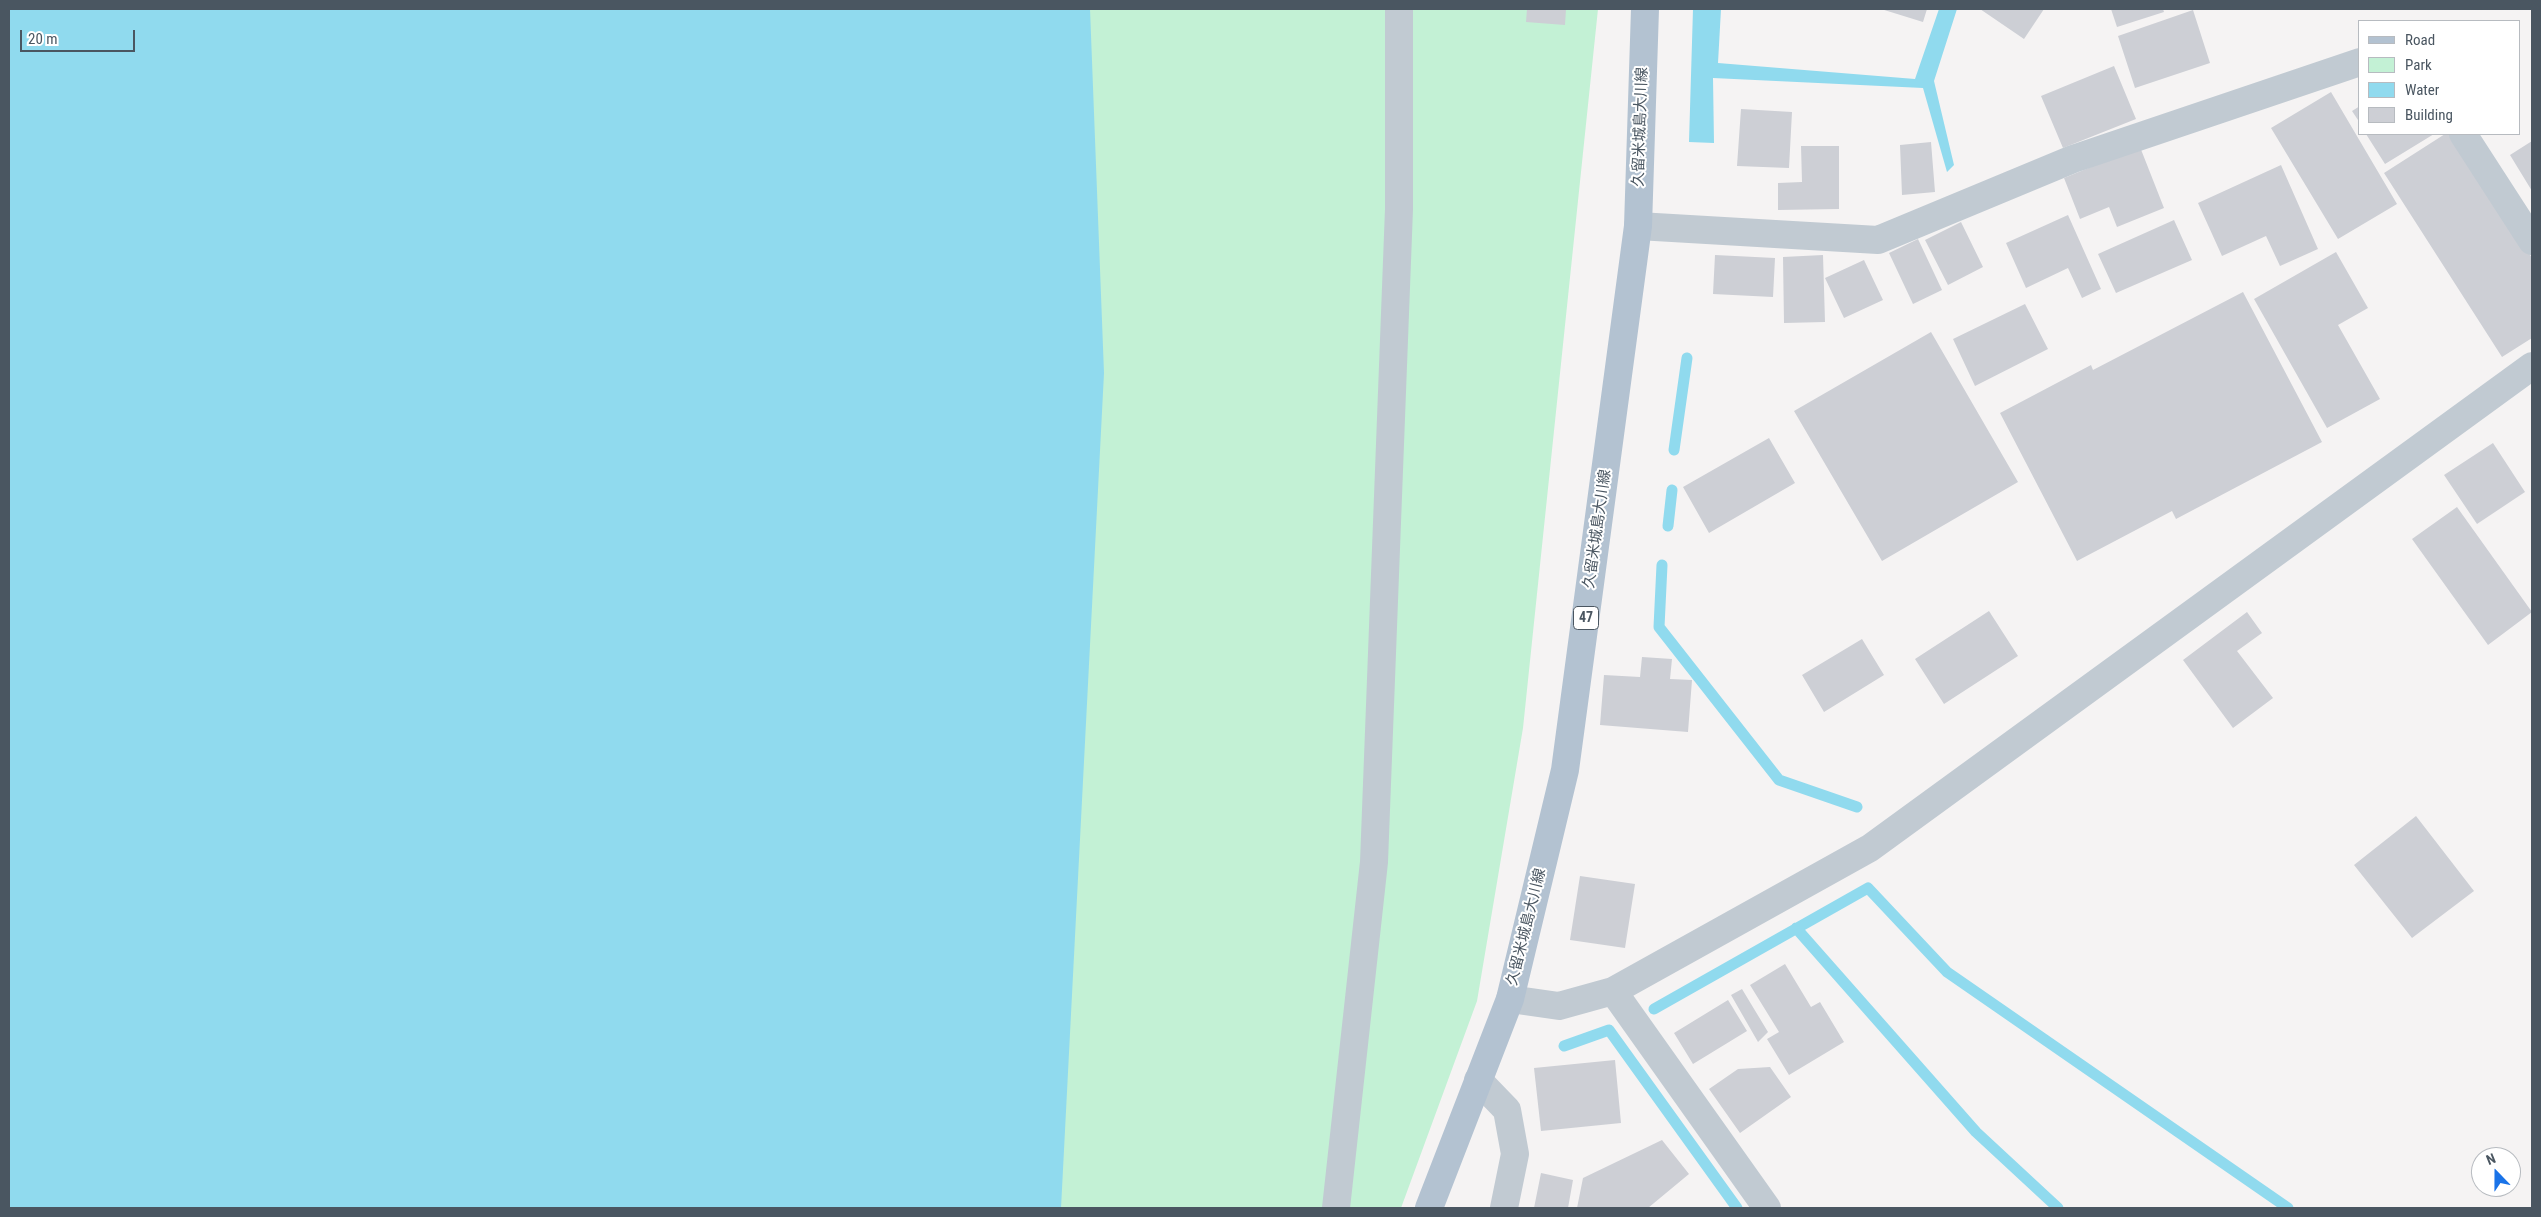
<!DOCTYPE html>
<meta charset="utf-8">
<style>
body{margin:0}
#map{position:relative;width:2541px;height:1217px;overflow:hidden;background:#f5f3f3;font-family:"Roboto Condensed",sans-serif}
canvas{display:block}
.frame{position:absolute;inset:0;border:10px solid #4a5661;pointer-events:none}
.legend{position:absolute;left:2358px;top:20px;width:162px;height:115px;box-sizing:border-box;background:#fff;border:1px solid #b7bbc0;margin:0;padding:6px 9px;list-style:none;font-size:15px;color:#4a5661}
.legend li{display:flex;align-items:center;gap:10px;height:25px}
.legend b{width:25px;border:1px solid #b7bbc0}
.north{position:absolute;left:2471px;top:1147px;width:50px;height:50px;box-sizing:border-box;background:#fff;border:1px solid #b7bbc0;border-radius:50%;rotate:338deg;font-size:14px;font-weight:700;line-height:20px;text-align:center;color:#4a5661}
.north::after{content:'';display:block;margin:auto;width:18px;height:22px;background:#1a73e8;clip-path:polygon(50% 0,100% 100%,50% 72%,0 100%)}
.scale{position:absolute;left:20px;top:30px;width:115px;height:22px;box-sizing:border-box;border:2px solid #4a5661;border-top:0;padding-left:6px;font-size:15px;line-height:18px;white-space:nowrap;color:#4a5661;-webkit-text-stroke:4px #fff;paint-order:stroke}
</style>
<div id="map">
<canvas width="2541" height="1217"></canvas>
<div class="frame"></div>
<ul class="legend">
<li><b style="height:6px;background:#b3c2d1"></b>Road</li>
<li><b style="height:14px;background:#c3f1d5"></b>Park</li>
<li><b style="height:14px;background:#90daee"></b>Water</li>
<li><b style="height:14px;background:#cdcfd5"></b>Building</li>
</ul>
<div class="north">N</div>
<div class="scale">20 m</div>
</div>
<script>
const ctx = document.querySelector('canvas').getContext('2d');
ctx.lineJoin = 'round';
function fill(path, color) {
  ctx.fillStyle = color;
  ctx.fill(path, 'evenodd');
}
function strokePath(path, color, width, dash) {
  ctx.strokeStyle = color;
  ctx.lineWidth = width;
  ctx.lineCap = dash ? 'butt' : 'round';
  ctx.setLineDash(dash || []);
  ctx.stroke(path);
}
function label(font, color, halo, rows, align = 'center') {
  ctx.font = font + ' "Roboto Condensed","Noto Sans JP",sans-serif';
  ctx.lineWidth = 4;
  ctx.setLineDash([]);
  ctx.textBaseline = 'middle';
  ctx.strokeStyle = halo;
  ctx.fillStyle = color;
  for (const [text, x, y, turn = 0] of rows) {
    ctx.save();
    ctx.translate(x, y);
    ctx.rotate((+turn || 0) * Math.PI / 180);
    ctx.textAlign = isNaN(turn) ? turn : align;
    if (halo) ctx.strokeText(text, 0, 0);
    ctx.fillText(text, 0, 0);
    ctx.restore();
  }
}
const green = new Path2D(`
 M988,9H1392L1367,864L1324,1208H958Z
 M1407,9H1598L1523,728L1477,1001L1401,1208H1344Z`);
const water = new Path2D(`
 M9,9H1090L1104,373L1061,1208H9Z
 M1693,9H1721L1718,63L1915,79L1939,9H1957L1934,81L1954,165L1947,172L1923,88L1713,78L1714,143L1689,142Z`);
const stream = new Path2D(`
 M1674,450L1687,358
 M1668,526L1672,490
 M1662,565L1659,627L1779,780L1857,807
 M1796,928L1976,1132L2058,1208
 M1654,1009L1868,888L1947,972L2288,1208
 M1564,1046L1609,1030L1737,1208`);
const building = new Path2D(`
 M1527,9H1566L1565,25L1526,22Z
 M1881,9H1927L1923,22Z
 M1980,9H2044L2024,39Z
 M2111,9H2163L2164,12L2117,27Z
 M2193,10L2210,63L2135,88L2118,36Z
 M2114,66L2136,119L2063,148L2041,96Z
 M2331,92L2397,204L2338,239L2271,128Z
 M2360,106V123L2352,111Z
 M1741,109L1792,112L1789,168L1737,166Z
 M2366,134H2434L2385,164Z
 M2445,134H2452L2532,258V338L2502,357L2384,173Z
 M2532,141V191L2510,155Z
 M1931,142L1935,192L1902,195L1900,145Z
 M1801,146H1839V209L1778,210V183L1802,182Z
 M2140,147L2164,208L2117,227L2109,207L2080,219L2064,178Z
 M2281,165L2318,249L2280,266L2266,236L2222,256L2198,203Z
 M2068,215L2101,289L2082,298L2068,268L2026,288L2006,243Z
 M2174,220L2192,260L2116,293L2098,254Z
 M1961,222L1983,267L1948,285L1925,240Z
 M1918,239L1942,290L1913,304L1889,253Z
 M2336,252L2368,308L2338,325L2380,399L2327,428L2254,299Z
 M1715,255L1775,258L1773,297L1713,294Z
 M1823,255L1825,322L1784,323L1783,257Z
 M1864,260L1883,300L1844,318L1825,278Z
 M2243,292L2322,442L2176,519L2172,511L2077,561L2000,413L2091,365L2093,370Z
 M2025,304L2048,349L1975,386L1953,339Z
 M1931,332L2018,482L1882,561L1794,411Z
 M1769,438L1795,483L1709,533L1683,487Z
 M2493,443L2525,492L2477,524L2444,475Z
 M2457,507L2532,612L2488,645L2412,539Z
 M1989,611L2018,656L1944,704L1915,659Z
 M2247,612L2262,633L2237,651L2273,698L2233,728L2183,660Z
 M1862,639L1884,675L1824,712L1802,675Z
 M1642,657L1672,659L1670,679L1692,680L1688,732L1600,725L1604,675L1640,677Z
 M2416,816L2474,891L2412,938L2354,865Z
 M1580,876L1635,884L1625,948L1570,940Z
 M1785,964L1811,1007L1820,1002L1844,1042L1789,1075L1767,1039L1779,1032L1750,985Z
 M1742,989L1768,1032L1758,1042L1731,995Z
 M1728,1000L1747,1031L1693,1064L1674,1033Z
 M1615,1060L1621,1123L1541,1131L1534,1068Z
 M1770,1067L1791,1097L1740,1133L1709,1089L1738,1069Z
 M1662,1140L1689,1174L1648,1208H1577L1583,1178Z
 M1541,1173L1573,1180L1568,1208H1534Z`);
const street = new Path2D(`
 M2463,134L2532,241
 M1638,226L1878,240L2073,159L2360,62
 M1613,991L1767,1208
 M1510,999L1559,1006L1613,991L1870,848L2532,366
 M1478,1080L1507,1110L1515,1154L1504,1208
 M1336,1208L1374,862L1399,209V9`);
const primary = new Path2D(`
 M1429,1208L1510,999L1565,770L1638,226L1645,9`);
const shields = [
 [1586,618,25]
];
const shieldNames = [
 ["47",1586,618]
];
const streetNames = [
 ["久留米城島大川線",1641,127,-88],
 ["久留米城島大川線",1598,529,-82],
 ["久留米城島大川線",1527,927,-76]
];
fill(green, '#c3f1d5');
fill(water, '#90daee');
strokePath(stream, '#90daee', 11);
fill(building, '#cdcfd5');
strokePath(street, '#c1cad2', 28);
strokePath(primary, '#b3c2d1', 28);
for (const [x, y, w] of shields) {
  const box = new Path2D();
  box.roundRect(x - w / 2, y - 11.5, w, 23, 4);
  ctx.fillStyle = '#fff';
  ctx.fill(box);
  strokePath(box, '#4a5661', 1);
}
label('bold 14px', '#4a5661', null, shieldNames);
label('15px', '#4a5661', '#fff', streetNames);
</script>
